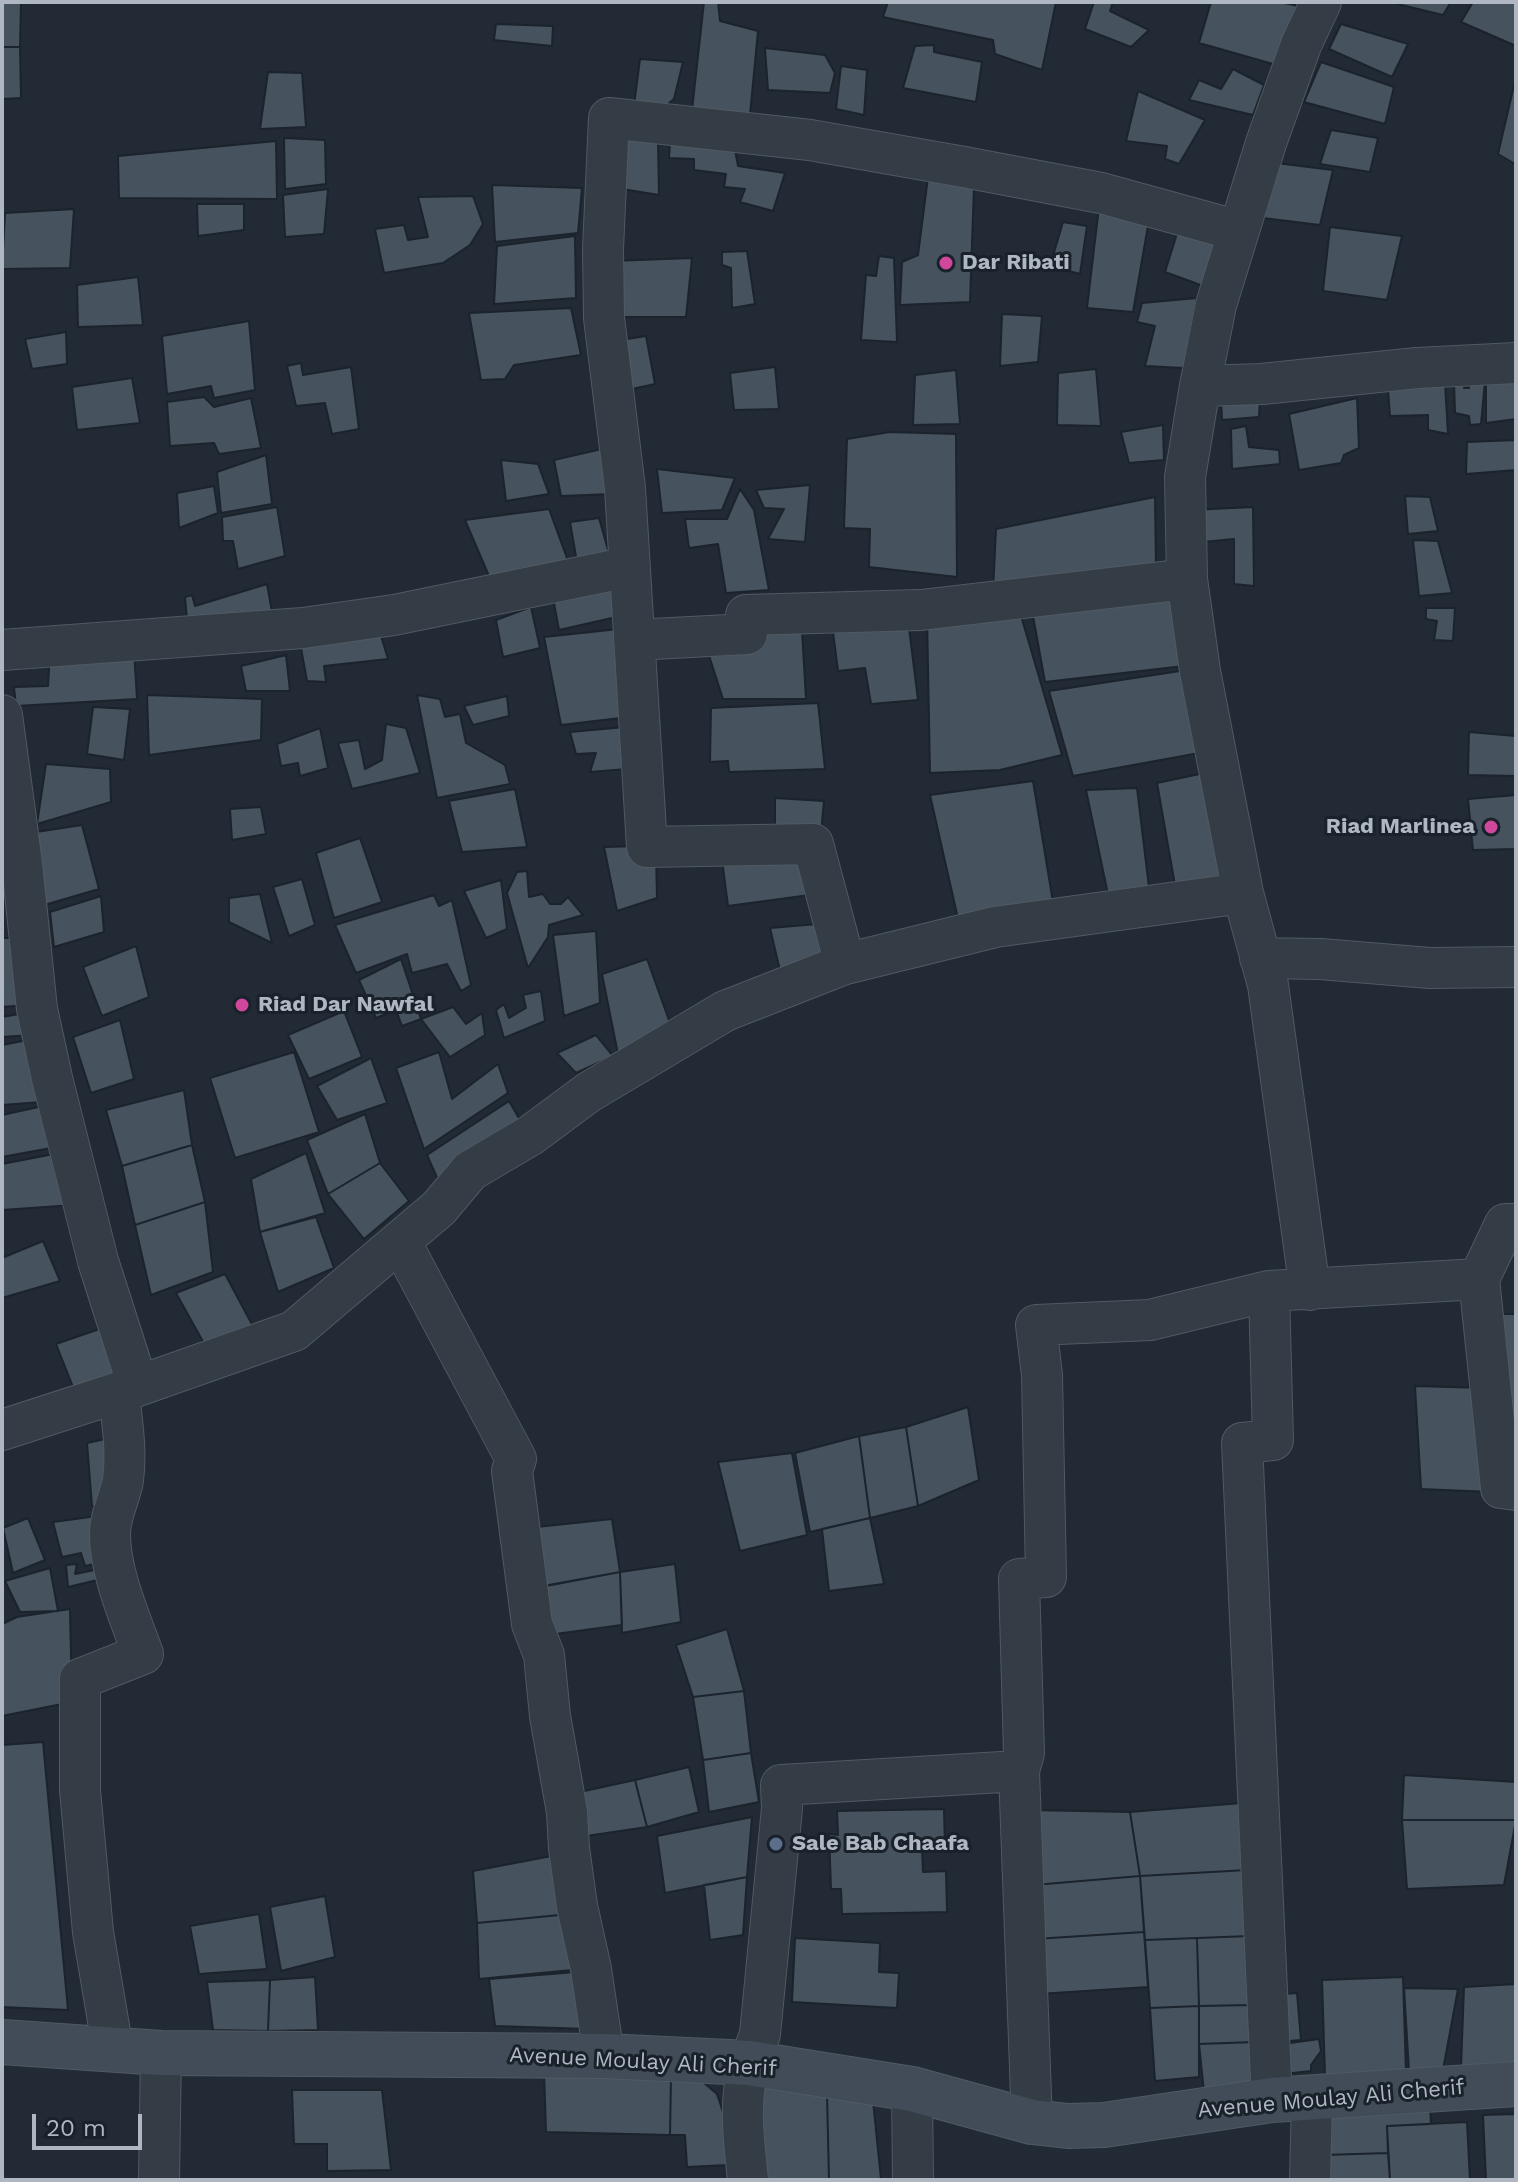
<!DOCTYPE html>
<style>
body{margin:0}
#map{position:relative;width:1518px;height:2182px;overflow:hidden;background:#212a35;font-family:"Work Sans",sans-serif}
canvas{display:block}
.frame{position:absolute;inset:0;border:4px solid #aeb7c2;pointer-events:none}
.scale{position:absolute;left:32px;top:2114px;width:110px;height:36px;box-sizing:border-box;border:4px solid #aeb7c2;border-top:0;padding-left:10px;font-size:24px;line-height:28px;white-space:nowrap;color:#aeb7c2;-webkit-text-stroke:6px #19212a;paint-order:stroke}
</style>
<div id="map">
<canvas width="1518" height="2182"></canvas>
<div class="frame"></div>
<div class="scale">20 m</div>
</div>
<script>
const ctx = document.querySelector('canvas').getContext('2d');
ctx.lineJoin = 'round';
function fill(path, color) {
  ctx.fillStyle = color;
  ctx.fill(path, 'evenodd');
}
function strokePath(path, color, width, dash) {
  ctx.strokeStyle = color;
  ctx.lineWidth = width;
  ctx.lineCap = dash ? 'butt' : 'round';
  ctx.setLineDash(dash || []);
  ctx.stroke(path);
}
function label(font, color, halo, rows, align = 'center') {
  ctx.font = font + ' "Work Sans",sans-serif';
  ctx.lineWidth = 6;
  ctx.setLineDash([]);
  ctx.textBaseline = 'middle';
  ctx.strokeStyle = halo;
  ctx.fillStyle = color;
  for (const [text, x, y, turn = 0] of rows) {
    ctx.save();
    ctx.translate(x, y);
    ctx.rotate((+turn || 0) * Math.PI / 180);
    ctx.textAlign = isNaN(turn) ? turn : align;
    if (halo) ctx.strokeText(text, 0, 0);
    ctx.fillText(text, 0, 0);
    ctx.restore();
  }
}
const building = new Path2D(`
 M2,2H21L20,47H2Z
 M704,2H718L720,21L758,31L749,125L691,119Z
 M888,2H1056L1042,70L995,54L993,40L883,17Z
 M1094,2H1113L1110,11L1149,30L1131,47L1085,29Z
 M1211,2H1280L1298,6L1273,64L1199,43Z
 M1389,2H1451L1443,15Z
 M1473,2H1516V46L1461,22Z
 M496,24L553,26L552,46L494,40Z
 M1341,24L1408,44L1392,77L1329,49Z
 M934,45V52L982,62L976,102L903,88L915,46Z
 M2,47H20L21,98L2,99Z
 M765,48L825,55L835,73L830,93L768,90Z
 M640,59L683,62L674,99L655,115L633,113Z
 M1321,62L1394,87L1385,124L1304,102Z
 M841,66L867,70L864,115L836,109Z
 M1233,69L1264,85L1253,115L1189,100L1199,80L1221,89Z
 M268,72L302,73L306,127L260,129Z
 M1515,81L1516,161L1515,164L1498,154Z
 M1138,91L1205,120L1179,164L1165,159L1167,146L1126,141Z
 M617,127L658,140L659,195L616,188Z
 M1331,130L1378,138L1370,172L1320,164Z
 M284,138L325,140L326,184L285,189Z
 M276,141L277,199L119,198L118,156Z
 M670,142L735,150L738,166L785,173L773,211L740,202L745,189L724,187L726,174L694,170V159L669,158Z
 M1268,162L1333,170L1320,225L1263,218Z
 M928,177L974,187L970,302L900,305L902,262L918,255Z
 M492,185L582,188L578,233L495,242Z
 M328,189L324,234L285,237L283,195Z
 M473,196L483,224L470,245L443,263L384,273L375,229L404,225L408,240L428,237L418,197Z
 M197,204H244V230L198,236Z
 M1099,207L1149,220L1133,312L1087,308Z
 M74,209L70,268L2,269L5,213Z
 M1063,222L1087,226L1080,274L1050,266Z
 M1180,224L1216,237L1206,287L1165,272Z
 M1330,227L1402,236L1387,300L1323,291Z
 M575,236L576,298L494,304L497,246Z
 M747,251L755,304L732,308L731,268L722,265V252Z
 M879,256L894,258L897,342L861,340L866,275L876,276Z
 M692,258L686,317H614L612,261Z
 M138,277L143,325L78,327L77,285Z
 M1197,298L1184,368L1145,366L1155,326L1137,322L1142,303Z
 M571,308L581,355L514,365L505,379L481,380L469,313Z
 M1002,314L1042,316L1038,362L1000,366Z
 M249,321L255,390L214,398L211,386L167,394L162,336Z
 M66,332L67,364L32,369L25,339Z
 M646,336L655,384L623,391L614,341Z
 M301,363L303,375L351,367L359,429L332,434L325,403L296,406L287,366Z
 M775,367L779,409L734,410L730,373Z
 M1096,369L1101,426L1057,425L1058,373Z
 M956,370L960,424L913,425L915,375Z
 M1486,370L1481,424L1470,425L1469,416L1455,413L1454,380L1463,378L1464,388H1469L1468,371Z
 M132,378L140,423L77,430L72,387Z
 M1486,379L1516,380V419L1486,423Z
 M1445,383L1448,434L1428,430V415L1390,416L1388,390Z
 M1260,396L1259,417L1222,420L1221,399Z
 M204,397L214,407L251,398L261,448L219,454L214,443L170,446L167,402Z
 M1357,398L1359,448L1344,455L1341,463L1299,470L1289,414Z
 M1163,425L1164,460L1129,463L1121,432Z
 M1246,426L1249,447L1279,450L1280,464L1232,469L1231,429Z
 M890,432L956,434L957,577L869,567L870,529L844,528L847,439Z
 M1516,440V470L1466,474L1467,442Z
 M606,448L612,494L561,496L554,460Z
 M266,455L272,504L221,513L217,472Z
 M501,460L538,464L549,494L506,501Z
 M657,469L735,478L722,510L662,513Z
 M810,485L805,542L768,539L784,509L764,508L756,490Z
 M214,486L218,513L179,528L177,493Z
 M740,489L754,510L769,590L726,593L718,544L689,548L685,519H727Z
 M1405,496L1430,497L1438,531L1408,534Z
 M1155,497L1156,570L993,592L996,529Z
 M277,507L285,556L238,569L233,541H223L222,517Z
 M1253,507L1254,586L1234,584V539L1193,543L1191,510Z
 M549,509L571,569L492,583L465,520Z
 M599,518L610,557L578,568L570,522Z
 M1413,540L1438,541L1452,593L1419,596Z
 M621,577L625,615L559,630L551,587Z
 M267,584L274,623L188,630L185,597L192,595L195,606Z
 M1172,586L1184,666L1045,682L1031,605Z
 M531,607L540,648L503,657L496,620Z
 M1426,608H1455L1453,641L1434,640L1437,621L1426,619Z
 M1019,609L1062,755L1000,770L930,773L927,616Z
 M908,620L918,700L871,704L865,668L838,671L832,624Z
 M378,626L388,659L324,666L326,682L307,681L299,637Z
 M628,628L629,717L561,725L544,637Z
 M802,629L806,699H723L704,640Z
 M134,650L137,699L16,706L14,687L48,686L50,654Z
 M286,655L290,691H246L241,666Z
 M1193,669L1210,751L1073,776L1049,691Z
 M147,695L262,699L261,740L149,755Z
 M417,695L440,699L445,717L460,714L466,743L505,765L510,784L437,798Z
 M507,696L509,716L473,725L464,706Z
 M818,703L825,769L729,772L728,761L710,762L711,708Z
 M93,707L130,709L124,760L87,754Z
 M386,724L406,728L420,773L352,789L338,743L359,740L365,769L382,760Z
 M636,726L639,768L590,772L596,753L576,754L570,732Z
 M320,728L328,768L300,776L298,763L281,766L277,744Z
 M1469,732L1516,736V776L1468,775Z
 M46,764L110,769L111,802L37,824Z
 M1209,772L1223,882L1176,891L1157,783Z
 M1033,781L1053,902L959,923L930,795Z
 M1137,788L1150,896L1109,899L1086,790Z
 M515,789L527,847L462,852L449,801Z
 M1516,795V849L1473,850L1468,799Z
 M775,798L824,801L821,833L775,837Z
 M261,807L266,834L232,840L230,809Z
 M82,825L99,889L41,906L36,832Z
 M360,838L382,902L334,918L316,853Z
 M640,846L656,854L657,898L617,911L604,847Z
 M810,851L817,894L728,906L722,860Z
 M527,871L529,897L543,894L550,904H561L568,897L583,915L549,925L548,937L528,968L507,893L517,872Z
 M302,879L315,925L289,936L273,887Z
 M501,880L507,929L486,938L464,891Z
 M260,894L272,943L229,922V898Z
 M434,895L439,906L452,900L471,985L461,991L447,964L412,973L407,954L356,973L335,925Z
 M101,896L104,932L54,947L50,912Z
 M830,923L837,956L782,979L770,928Z
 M596,931L600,1003L564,1016L553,935Z
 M2,938H18L28,1005L2,1007Z
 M136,946L149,997L102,1016L83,967Z
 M401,959L421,1019L402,1026L396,1010L376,1018L359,980Z
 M647,959L670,1023L618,1054L602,974Z
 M541,991L545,1021L504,1038L496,1010L504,1004L509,1018L526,1008L523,995Z
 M453,1007L466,1024L482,1013L485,1035L450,1057L421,1019Z
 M344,1011L362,1057L309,1079L288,1035Z
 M25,1013L32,1035L2,1037V1017Z
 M120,1020L134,1079L91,1093L73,1037Z
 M596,1035L613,1056L576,1073L557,1053Z
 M38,1038L55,1101L2,1105V1045Z
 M294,1052L319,1132L235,1158L210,1078Z
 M439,1052L452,1099L498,1064L508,1093L424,1149L396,1068Z
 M371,1058L387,1103L337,1120L317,1086Z
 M184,1090L192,1145L122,1166L106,1110Z
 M509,1101L520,1120L439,1182L427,1155Z
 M43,1106L51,1148L2,1157V1115Z
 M365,1114L380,1163L328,1194L307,1140Z
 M192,1145L205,1202L135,1225L122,1166Z
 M59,1153L74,1205L2,1210V1164Z
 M306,1153L325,1213L260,1232L251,1179Z
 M380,1163L409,1201L364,1239L328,1194Z
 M205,1202L213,1272L151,1295L135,1225Z
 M316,1217L334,1268L278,1292L260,1232Z
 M43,1241L60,1281L2,1298V1258Z
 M225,1274L255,1330L206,1347L176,1293Z
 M1489,1314H1516V1477Z
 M108,1326L124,1382L77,1397L56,1344Z
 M1415,1386L1484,1388L1492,1492L1421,1489Z
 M968,1407L979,1480L918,1506L906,1427Z
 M906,1427L918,1506L870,1518L859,1436Z
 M119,1436L108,1512L92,1506L87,1443Z
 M859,1436L870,1518L810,1532L795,1453Z
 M792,1453L807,1535L740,1551L718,1462Z
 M105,1515L109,1561L85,1566L81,1553L62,1557L53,1522Z
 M28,1518L45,1560L13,1573L3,1528Z
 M870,1518L884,1584L829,1591L822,1529Z
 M612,1519L620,1572L546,1586L537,1527Z
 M77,1564L75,1574L109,1567L110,1577L68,1587L66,1565Z
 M675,1564L681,1622L622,1633L620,1572Z
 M50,1568L58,1611L20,1612L5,1581Z
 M620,1572L622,1625L548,1635L538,1587Z
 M70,1609L72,1702L2,1716V1624L17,1617Z
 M727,1629L744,1691L693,1697L676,1645Z
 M744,1691L751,1753L703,1760L693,1697Z
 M43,1742L68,2010L2,2007V1745Z
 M751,1753L759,1802L709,1812L703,1760Z
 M689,1767L699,1812L647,1827L635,1780Z
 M1404,1775L1516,1782V1820H1402Z
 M635,1780L647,1827L573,1838L566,1795Z
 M1242,1803L1247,1870L1140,1876L1130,1812Z
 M944,1809L945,1848L922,1849L923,1872L946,1871L947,1912L842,1914L841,1889H831L829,1834L838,1835L837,1811Z
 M1030,1810L1130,1812L1140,1876L1034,1885Z
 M752,1817L747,1877L665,1893L657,1836Z
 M1402,1820H1516L1504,1885L1407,1889Z
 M562,1854L570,1914L477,1923L473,1871Z
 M1247,1870L1250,1936L1145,1940L1140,1876Z
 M1140,1876L1144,1932L1035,1939L1034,1885Z
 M747,1877L743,1935L710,1940L704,1885Z
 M325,1896L335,1957L281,1971L270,1907Z
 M259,1914L267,1969L199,1974L190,1926Z
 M570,1914L582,1969L479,1979L477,1923Z
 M1144,1932L1148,1987L1038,1994L1035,1939Z
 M1250,1936L1252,2005L1199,2006L1197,1938Z
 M795,1938L880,1943L879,1972L899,1973L897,2008L792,2002Z
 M1197,1938L1199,2006L1150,2008L1145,1940Z
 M576,1972L589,2029L495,2026L489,1979Z
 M315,1977L318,2030L268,2031L270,1980Z
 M1403,1977L1406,2073L1325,2076L1322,1980Z
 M270,1980L268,2031L213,2030L207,1982Z
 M1516,1984V2065L1461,2067L1464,1987Z
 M1404,1988L1458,1989L1443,2070L1409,2071Z
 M1297,1993L1301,2040L1277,2042L1272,1995Z
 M1252,2005L1255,2042L1199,2044V2006Z
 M1199,2006V2077L1155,2081L1150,2008Z
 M1319,2039L1321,2051L1311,2065V2071L1284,2074L1283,2044Z
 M1255,2042V2086L1204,2092L1199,2044Z
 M544,2072L671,2076L670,2135L546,2132Z
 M671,2076L697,2077L717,2094L723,2112L728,2165L687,2167L685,2135H670Z
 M758,2079L827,2094L829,2180H761Z
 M292,2090H382L391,2170L327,2171V2144H294Z
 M827,2094L873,2101L881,2179L829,2180Z
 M1430,2105L1431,2124L1387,2126L1388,2153L1324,2155L1322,2111Z
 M1516,2114V2180H1486L1483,2115Z
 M1467,2122L1470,2180H1390L1387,2126Z
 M1388,2153L1390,2180H1326L1324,2155Z`);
const street = new Path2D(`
 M1200,386L1262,384L1417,368L1516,363
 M634,640L747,634L746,615L921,610L1187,579
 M2,650L303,628L394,615L629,567
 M2,715L22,864L37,1009L52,1078L98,1261L138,1386
 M1260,958L1320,959L1430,968L1516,967
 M845,964L813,844L647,847L625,488L604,318L603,249L609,118L810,140L964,167L1101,193L1239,231
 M400,1241L516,1459L512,1471L532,1624L544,1655L550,1716L567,1812L569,1848L577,1906L591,1969L604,2056
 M1479,1279L1501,1488L1516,1490
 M1310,1290L1268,985L1243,893L1200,671L1187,579L1185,477L1200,386L1216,305L1266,143L1301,45L1321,2
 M1269,1291L1273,1440L1242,1443L1272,2100
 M2,1430L138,1386L294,1331L439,1208L470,1171L531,1135L589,1092L725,1011L845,964L995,927L1243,893
 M113,2050L93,1932L80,1790V1679L143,1654C130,1618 110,1573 110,1534C110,1515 120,1498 123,1480C127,1451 122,1422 119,1393
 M912,2089L913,2180
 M1032,2122L1019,1771L1024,1753L1019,1579L1046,1577L1042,1375L1036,1325L1150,1320L1269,1291L1479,1279L1505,1224H1516
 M159,2180L161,2053
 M748,2180C745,2149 740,2115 745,2084C748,2066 754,2051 760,2034L782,1808L781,1785L1019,1771
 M1310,2180L1312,2098`);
const secondary = new Path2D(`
 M2,2042L161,2053L604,2056L749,2063L912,2089L1032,2122L1068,2126L1104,2125L1272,2100L1516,2084`);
const markers = [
 [946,263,8,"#d1479c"],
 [1491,827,8,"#d1479c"],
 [242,1005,8,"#d1479c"],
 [776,1844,8,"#5c6f8a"]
];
const poiNames = [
 ["Dar Ribati",962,263],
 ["Riad Marlinea",1475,827,"right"],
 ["Riad Dar Nawfal",258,1005],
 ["Sale Bab Chaafa",792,1844]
];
const streetNames = [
 ["Avenue Moulay Ali Cherif",643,2062,3],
 ["Avenue Moulay Ali Cherif",1331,2099,-5]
];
fill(building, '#47525f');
strokePath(building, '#1b232c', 2);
strokePath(street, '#515a63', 42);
strokePath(secondary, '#515a63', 46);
strokePath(street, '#343c46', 40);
strokePath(secondary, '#424c58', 44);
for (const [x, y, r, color] of markers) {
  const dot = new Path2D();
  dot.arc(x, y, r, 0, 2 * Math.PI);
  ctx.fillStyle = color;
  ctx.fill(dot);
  strokePath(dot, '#19212a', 3);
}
label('bold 22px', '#aeb7c2', '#19212a', poiNames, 'left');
label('22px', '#aeb7c2', '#19212a', streetNames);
</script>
